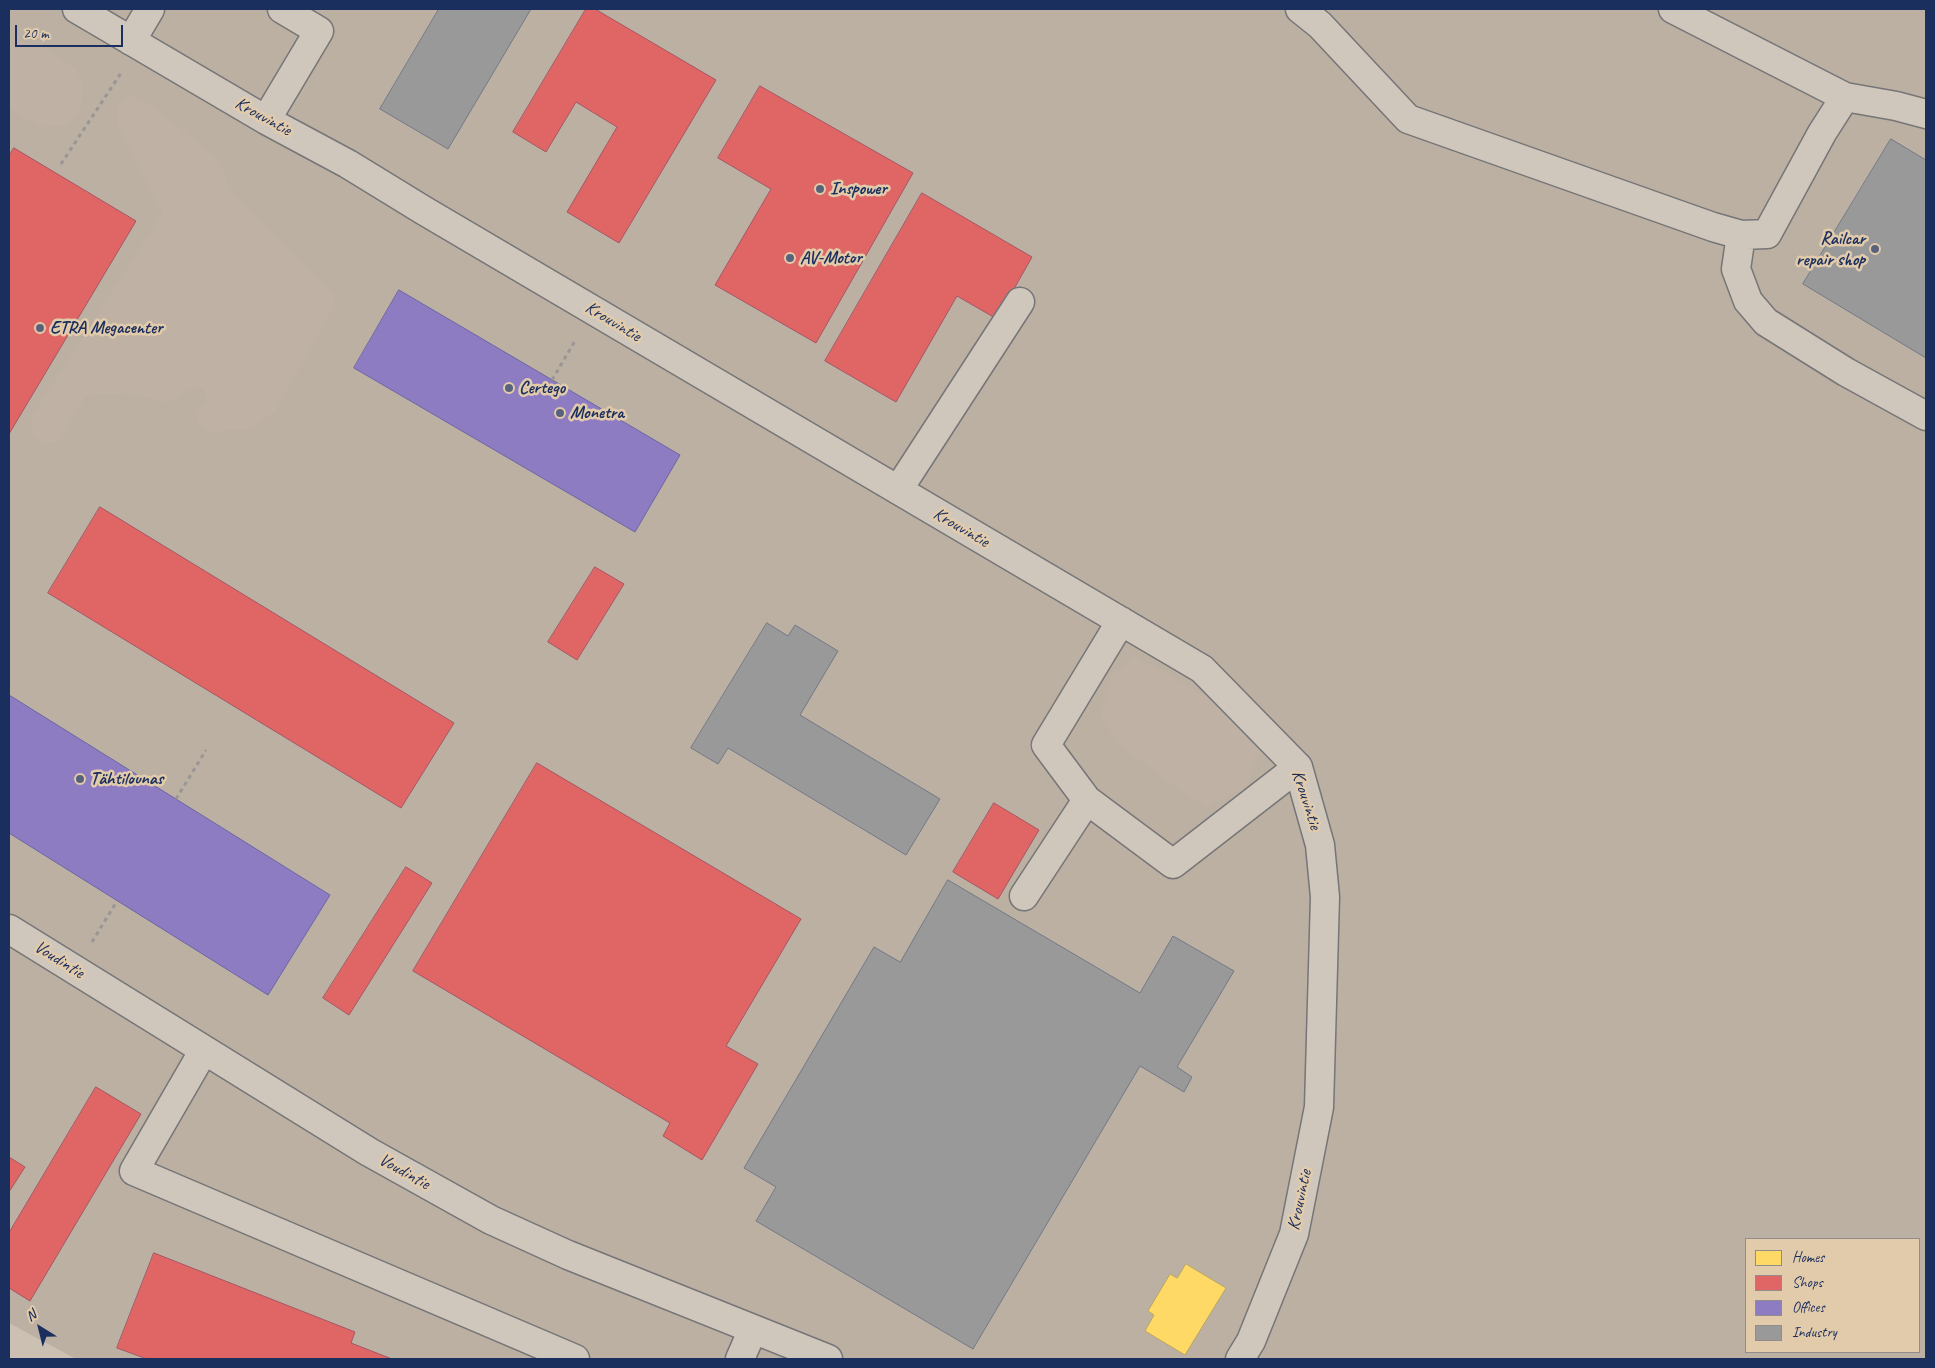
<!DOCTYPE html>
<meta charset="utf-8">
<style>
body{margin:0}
#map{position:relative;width:1935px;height:1368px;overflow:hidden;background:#cbc0b1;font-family:Caveat,sans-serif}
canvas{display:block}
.frame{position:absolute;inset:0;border:10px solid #1b2f5e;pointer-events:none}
.legend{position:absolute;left:1745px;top:1238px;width:175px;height:115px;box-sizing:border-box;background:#e2cbab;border:1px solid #928d8c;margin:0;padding:6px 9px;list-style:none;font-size:15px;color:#1b2f5e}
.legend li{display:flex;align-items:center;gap:10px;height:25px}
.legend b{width:25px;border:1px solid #928d8c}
.north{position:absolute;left:15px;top:1303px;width:50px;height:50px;-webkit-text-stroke:4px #e2cbab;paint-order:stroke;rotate:324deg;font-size:14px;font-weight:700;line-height:20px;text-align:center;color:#1b2f5e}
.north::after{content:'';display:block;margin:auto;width:18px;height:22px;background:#1b2f5e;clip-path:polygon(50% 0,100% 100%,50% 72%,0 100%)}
.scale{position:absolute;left:15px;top:25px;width:108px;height:22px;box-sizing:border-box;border:2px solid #1b2f5e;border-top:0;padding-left:6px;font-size:15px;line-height:18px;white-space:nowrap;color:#1b2f5e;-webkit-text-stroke:4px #e2cbab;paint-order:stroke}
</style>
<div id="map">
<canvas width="1935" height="1368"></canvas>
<div class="frame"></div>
<ul class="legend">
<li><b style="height:14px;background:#ffd966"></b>Homes</li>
<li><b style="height:14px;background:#e06666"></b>Shops</li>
<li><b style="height:14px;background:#8e7cc3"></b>Offices</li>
<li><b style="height:14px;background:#999"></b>Industry</li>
</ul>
<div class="north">N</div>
<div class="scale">20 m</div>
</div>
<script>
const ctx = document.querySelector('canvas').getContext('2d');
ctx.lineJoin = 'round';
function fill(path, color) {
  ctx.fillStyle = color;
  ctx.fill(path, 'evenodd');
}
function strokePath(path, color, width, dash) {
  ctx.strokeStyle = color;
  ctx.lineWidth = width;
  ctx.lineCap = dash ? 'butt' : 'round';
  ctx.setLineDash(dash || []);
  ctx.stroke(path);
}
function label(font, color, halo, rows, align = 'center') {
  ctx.font = font + ' Caveat,sans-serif';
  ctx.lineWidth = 5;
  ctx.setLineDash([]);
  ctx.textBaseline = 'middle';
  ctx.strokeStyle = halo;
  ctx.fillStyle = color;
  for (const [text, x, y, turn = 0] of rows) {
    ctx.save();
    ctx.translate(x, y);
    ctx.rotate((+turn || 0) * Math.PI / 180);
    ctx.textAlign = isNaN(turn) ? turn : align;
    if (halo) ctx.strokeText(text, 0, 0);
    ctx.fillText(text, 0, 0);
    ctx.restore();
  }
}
const built = new Path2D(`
 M9,9H1926V1359H76L9,1323ZM1746,1239H1919V1352H1746Z`);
const green = new Path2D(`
 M9,38L39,45L76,69L83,84L80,110L64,126L39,127L9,107Z
 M130,95L151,105L219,160L231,193L302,261L334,295L335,305L275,411L253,429L211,432L197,422V414L206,401L205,391L199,387L188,390L167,402L124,393L86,396L58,441L41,445L32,433L31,418L163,213L118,127L117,105Z
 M1134,656L1207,696L1260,751L1247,786L1206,808L1118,744L1101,716L1111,676Z`);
const homes = new Path2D(`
 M1186,1264L1226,1288L1185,1355L1145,1331L1154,1315L1148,1311L1170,1274L1177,1278Z`);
const shops = new Path2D(`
 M586,9H595L716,80L619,243L567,212L617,127L576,102L546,152L513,132Z
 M760,86L913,173L816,343L715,285L771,189L718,158Z
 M14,148L136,221L9,434V156Z
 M922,193L1032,257L997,319L957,296L896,402L825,361Z
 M100,507L454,723L401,808L48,593Z
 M595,567L624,584L577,660L548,642Z
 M537,763L801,919L726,1046L758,1064L702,1160L663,1136L670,1123L413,971Z
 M994,803L1039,830L998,899L953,872Z
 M406,867L432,883L349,1015L323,998Z
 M96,1087L141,1114L30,1301L9,1288V1233Z
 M9,1157L25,1167L9,1192Z
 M154,1253L355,1332L351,1343L392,1359H147L117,1348Z`);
const offices = new Path2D(`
 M399,290L680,455L635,532L354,368Z
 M9,695L330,895L268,995L9,833Z`);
const industry = new Path2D(`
 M439,9H531L448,149L380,109Z
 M1891,139L1926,160V358L1803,284Z
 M767,623L788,636L795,625L838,651L800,715L940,799L906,855L728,748L718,764L691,748Z
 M948,880L1140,993L1173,936L1234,971L1177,1067L1192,1077L1184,1092L1140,1066L973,1349L756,1221L776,1187L744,1168L874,947L900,962Z`);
const path = new Path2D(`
 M61,164L121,73
 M552,380L576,339
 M176,799L206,750
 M92,942L117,901`);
const minor = new Path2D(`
 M77,9L266,120L348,164L423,210L1202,669L1298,767L1320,845L1325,897L1319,1107L1294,1234L1251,1341L1240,1359
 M1300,9L1320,25L1408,119L1713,227L1741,235L1767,234L1822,133L1845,97L1896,106L1926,114
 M1673,9L1845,97
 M131,41L150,9
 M266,120L319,31L282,9
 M1741,235L1736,269L1748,301L1766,322L1846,372L1926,416
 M898,490L1020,302
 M1121,621L1046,745L1087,800L1173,864L1298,767
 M1024,896L1087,800
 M9,929L369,1152L491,1220L568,1255L828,1359
 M204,1050L134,1171L575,1359
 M740,1359L753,1329`);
const markers = [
 [820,189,5,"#59627b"],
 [1875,249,5,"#59627b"],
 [790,258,5,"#59627b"],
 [40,328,5,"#59627b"],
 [509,388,5,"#59627b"],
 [560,413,5,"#59627b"],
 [80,779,5,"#59627b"]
];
const streetNames = [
 ["Krouvintie",263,117,29],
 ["Krouvintie",613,322,31],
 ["Krouvintie",961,528,30],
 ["Krouvintie",1306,800,72],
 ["Voudintie",59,960,32],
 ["Voudintie",404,1172,29],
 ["Krouvintie",1300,1200,-78]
];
const poiNames = [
 ["Inspower",830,189],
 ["Railcar",1865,239,"right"],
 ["repair shop",1865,260,"right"],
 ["AV-Motor",800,258],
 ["ETRA Megacenter",50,328],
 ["Certego",519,388],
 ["Monetra",570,413],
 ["Tähtilounas",90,779]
];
fill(built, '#bbb0a2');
fill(green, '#bfb2a4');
fill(homes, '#ffd966');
strokePath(homes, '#bba664', 1);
fill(shops, '#e06666');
strokePath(shops, '#a55664', 1);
fill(offices, '#8e7cc3');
strokePath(offices, '#6c65a5', 1);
fill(industry, '#999');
strokePath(industry, '#737987', 1);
strokePath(minor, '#767577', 31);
strokePath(path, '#999693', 3, [4, 4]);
strokePath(minor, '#cfc7bb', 28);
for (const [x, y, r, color] of markers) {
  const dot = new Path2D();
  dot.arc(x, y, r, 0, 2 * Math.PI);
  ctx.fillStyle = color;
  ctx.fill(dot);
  strokePath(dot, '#e2cbab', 2);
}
label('18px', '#1b2f5e', '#e2cbab', streetNames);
label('bold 18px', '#1b2f5e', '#e2cbab', poiNames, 'left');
</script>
